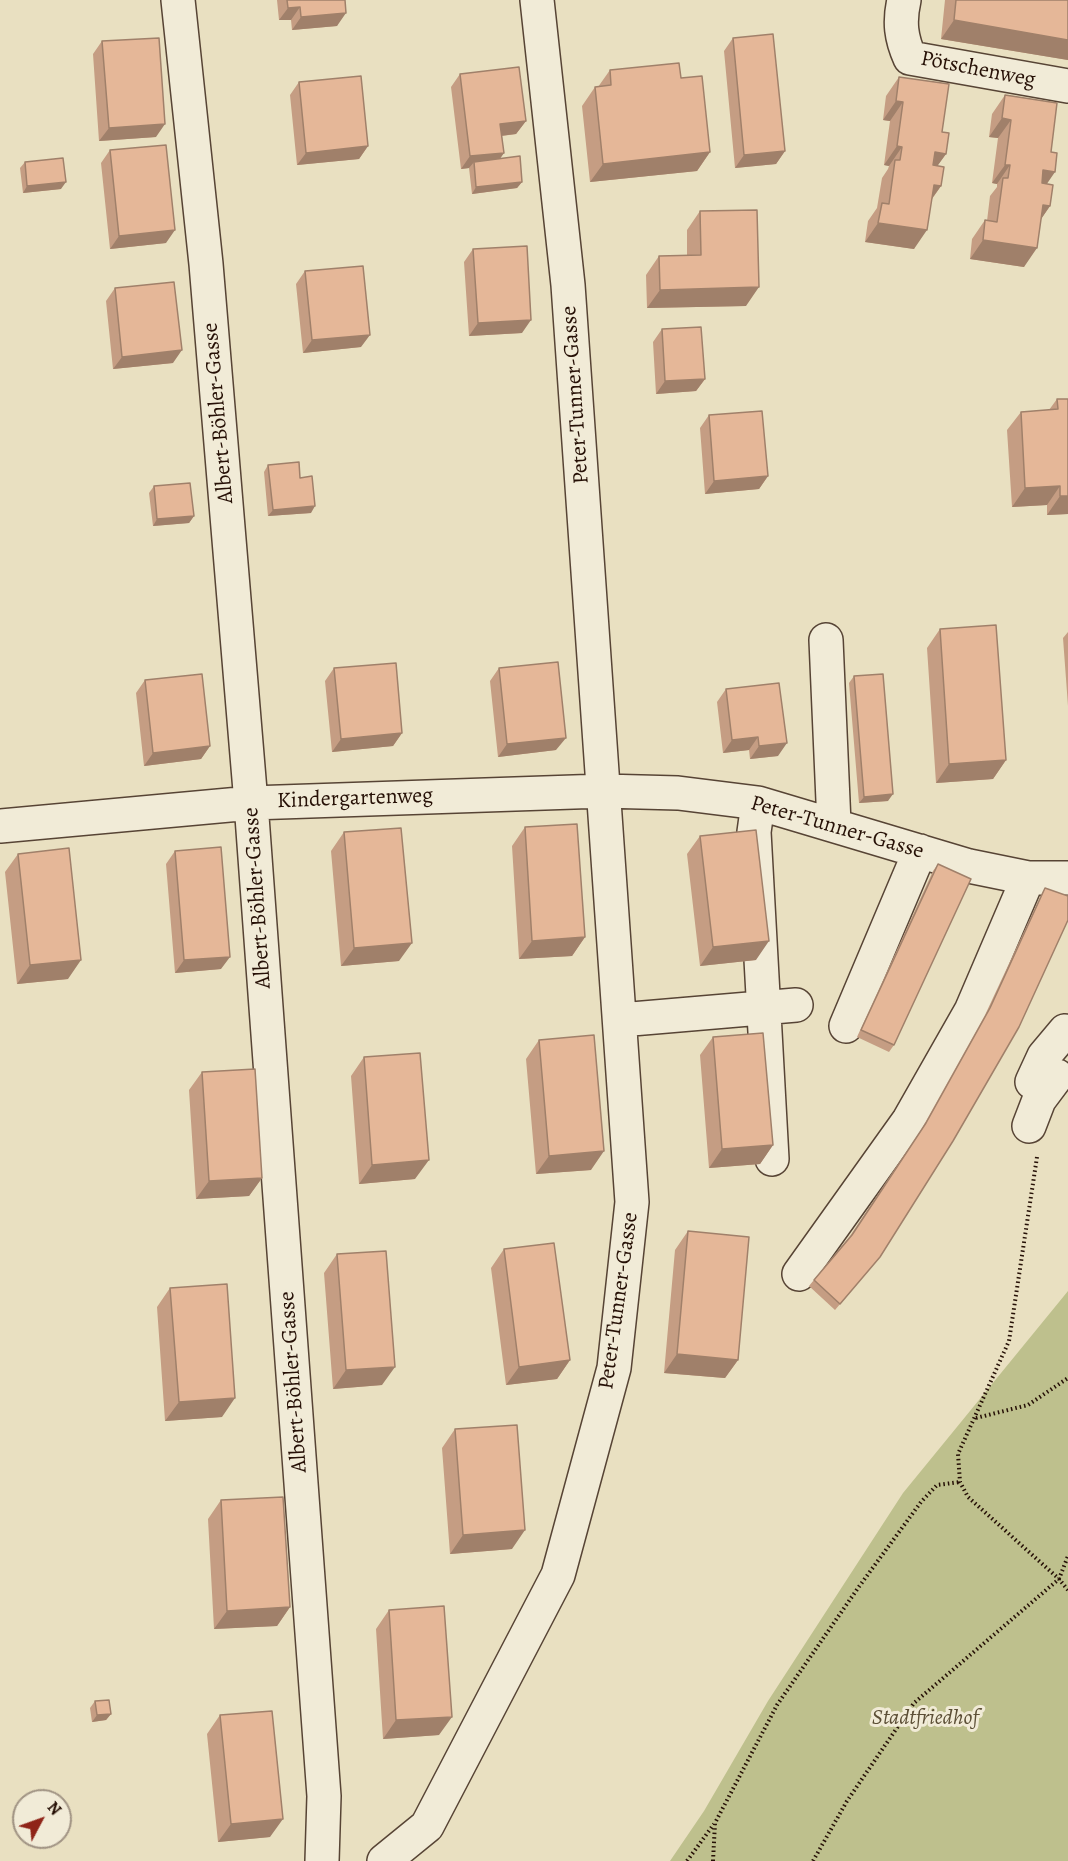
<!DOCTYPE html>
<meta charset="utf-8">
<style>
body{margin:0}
#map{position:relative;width:1068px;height:1861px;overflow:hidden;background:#e9e0c1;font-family:Alegreya,serif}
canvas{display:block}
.north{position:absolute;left:12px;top:1789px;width:60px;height:60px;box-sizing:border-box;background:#f1ebd7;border:2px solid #a09383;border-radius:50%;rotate:49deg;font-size:16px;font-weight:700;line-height:24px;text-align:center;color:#261006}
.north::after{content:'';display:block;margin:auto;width:21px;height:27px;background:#8f2418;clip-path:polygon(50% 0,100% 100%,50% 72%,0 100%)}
</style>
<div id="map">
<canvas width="1068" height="1861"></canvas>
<div class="north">N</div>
</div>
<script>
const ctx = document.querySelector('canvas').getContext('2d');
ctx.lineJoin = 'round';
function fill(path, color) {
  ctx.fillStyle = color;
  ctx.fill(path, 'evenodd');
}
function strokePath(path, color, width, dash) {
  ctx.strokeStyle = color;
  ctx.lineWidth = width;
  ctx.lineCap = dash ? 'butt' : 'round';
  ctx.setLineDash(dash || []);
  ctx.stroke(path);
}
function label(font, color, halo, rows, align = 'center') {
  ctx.font = font + ' Alegreya,serif';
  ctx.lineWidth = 6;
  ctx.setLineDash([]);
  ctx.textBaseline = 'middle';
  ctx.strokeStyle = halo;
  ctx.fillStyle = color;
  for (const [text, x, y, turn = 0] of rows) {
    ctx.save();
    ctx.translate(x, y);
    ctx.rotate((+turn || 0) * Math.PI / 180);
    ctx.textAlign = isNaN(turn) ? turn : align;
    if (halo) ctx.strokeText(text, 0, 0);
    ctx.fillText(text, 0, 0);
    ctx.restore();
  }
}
const green = new Path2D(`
 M1068,1291V1861H670L704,1811L768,1701L903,1493Z`);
const path = new Path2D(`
 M1037,1157L1009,1341L958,1454L960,1482L968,1497L1059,1579L1068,1590
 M976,1418L1028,1405L1068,1378
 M687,1861L714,1824
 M713,1861L715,1823L777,1705L858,1588L921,1502L937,1485L960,1482
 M813,1861L847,1801L914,1703L1059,1579L1068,1556`);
const minor = new Path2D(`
 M178,0L206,264L251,803L324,1796L322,1861
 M904,0C899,22 901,38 910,58L1068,86
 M826,640L834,824
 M758,803L754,832L772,1159
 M0,826L251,803L603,791L678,793L758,803L969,866L1028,878H1068
 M620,1020L796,1005
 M846,1026L920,851
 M1032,1082L1044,1056L1065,1031
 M1029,1126L1039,1100L1057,1076
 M799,1274L909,1120L971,1011L1028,878
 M384,1861L427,1826L558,1575L614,1368L632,1202L568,285L537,0`);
const wall = new Path2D(`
 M277,0H345L337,26L292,30L291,20H279Z
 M945,0H1068V60L941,39Z
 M733,38L785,151L776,164L735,168L724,51Z
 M102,41L156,137L99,141L93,54Z
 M610,70L681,78L710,152L697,171L590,182L582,106L595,87H598Z
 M460,74L526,121L516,134L502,136L504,153L499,159L522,182L517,188L472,194L469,168L461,169L451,87Z
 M899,77L942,132L946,154L937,166L941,186L932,199L914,249L865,242L868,221L877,208L882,178L888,169L889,166L884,165L890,121L883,120L886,96Z
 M299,82L368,146L359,159L297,165L290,95Z
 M1005,95L1047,184L1050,206L1041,219L1024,267L970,259L972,239L985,220L987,221L990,196L997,187V184L992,183L998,138L989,137L992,114Z
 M110,150L166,243L110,249L101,163Z
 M25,162L61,189L23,193L20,168Z
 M700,211L746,306L647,308L646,275L659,256H687V230Z
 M473,249L522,333L469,336L464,262Z
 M305,271L361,347L303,353L296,284Z
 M115,288L173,363L113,369L106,301Z
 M662,329L705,379L696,391L656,394L653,342Z
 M1057,399H1068V514L1047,515V505L1012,507L1007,430L1021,412L1049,410Z
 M709,415L768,476L759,489L705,494L700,428Z
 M268,465L300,478L311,513L268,516L264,472Z
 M154,486L194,516L189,523L153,526L149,493Z
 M940,629L1006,760L993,779L936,783L927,648Z
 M1068,632V706L1063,638Z
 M334,668L402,733L393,746L332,752L325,681Z
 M499,668L556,750L498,757L490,681Z
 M854,676L888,801L859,803L849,683Z
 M145,680L210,746L201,759L144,766L136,693Z
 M726,689L778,756L750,759L749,750L723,753L717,702Z
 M525,827L585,937L572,956L519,959L512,846Z
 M344,832L399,961L341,966L331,851Z
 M700,836L756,960L700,966L687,854Z
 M175,851L221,969L175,973L166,864Z
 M18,854L68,979L17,984L5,872Z
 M938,864L894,1045L889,1052L857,1037L933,871Z
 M1045,888L880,1257L835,1310L809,1286L850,1236L921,1130L985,1015L1041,895Z
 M713,1037L773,1145L760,1164L709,1168L700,1055Z
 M539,1040L591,1170L536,1174L526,1059Z
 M364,1057L415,1179L359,1184L351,1076Z
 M202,1072L262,1178L249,1196L196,1199L189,1090Z
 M688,1231L738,1360L725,1378L664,1373L675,1250Z
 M504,1249L570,1360L557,1379L506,1385L491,1268Z
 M337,1254L382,1385L333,1389L324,1273Z
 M170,1288L222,1417L165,1421L157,1307Z
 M455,1429L512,1549L450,1554L442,1448Z
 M221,1500L290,1607L277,1626L214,1629L208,1519Z
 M389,1610L439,1735L383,1739L376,1629Z
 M95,1701L111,1714L106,1720L92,1722L90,1708Z
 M220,1715L270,1837L218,1842L207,1734Z`);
const shadedWall = new Path2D(`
 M300,7L291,20H279L288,8Z
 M346,13L337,26L292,30L301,17Z
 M954,20L1068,40V60L941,39Z
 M896,101L903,102L890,121L883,120Z
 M1002,118L1011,120L998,138L989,137Z
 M526,121L516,134L491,137L500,124Z
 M165,124L156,137L99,141L109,128Z
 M368,146L359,159L297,165L306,153Z
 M897,146L902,147L889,166L884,165Z
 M785,151L776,164L735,168L744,155Z
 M710,152L697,171L590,182L603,164Z
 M935,152L946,154L933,172Z
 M504,153L495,166L474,162L469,168L461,169L470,156Z
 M1005,165H1010L997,184L992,183Z
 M1043,170L1055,172L1042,191L1030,189Z
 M66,182L61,189L23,193L27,186Z
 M522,182L517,188L472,194L476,187Z
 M934,185L941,186L928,204Z
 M1043,205L1050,206L1037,225Z
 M878,223L927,230L914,249L865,242Z
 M175,230L166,243L110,249L119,236Z
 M983,240L1037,248L1024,267L970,259Z
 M759,287L746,306L647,308L660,290Z
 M531,320L522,333L469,336L478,323Z
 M370,335L361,347L303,353L312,340Z
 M182,350L173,363L113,369L122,357Z
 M705,379L696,391L656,394L665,381Z
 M768,476L759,489L705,494L714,481Z
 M1060,486L1047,505L1012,507L1025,488Z
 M1060,496H1068V514L1047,515Z
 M315,506L311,513L268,516L273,510Z
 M194,516L189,523L153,526L157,519Z
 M402,733L393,746L332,752L341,739Z
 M758,737L749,750L723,753L732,740Z
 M566,738L556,750L498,757L507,744Z
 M787,743L778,756L750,759L759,746Z
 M210,746L201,759L144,766L153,753Z
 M1006,760L993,779L936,783L949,764Z
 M893,794L888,801L859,803L864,797Z
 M585,937L572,956L519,959L532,941Z
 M769,941L756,960L700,966L713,947Z
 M412,943L399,961L341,966L354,948Z
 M230,957L221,969L175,973L184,960Z
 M81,960L68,979L17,984L30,965Z
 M773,1145L760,1164L709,1168L722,1149Z
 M604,1151L591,1170L536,1174L549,1156Z
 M429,1160L415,1179L359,1184L372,1165Z
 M262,1178L249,1196L196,1199L209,1181Z
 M677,1354L738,1360L725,1378L664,1373Z
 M570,1360L557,1379L506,1385L519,1367Z
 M395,1367L382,1385L333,1389L346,1370Z
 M235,1398L222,1417L165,1421L179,1402Z
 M525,1530L512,1549L450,1554L463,1535Z
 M290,1607L277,1626L214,1629L227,1611Z
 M111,1714L106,1720L92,1722L97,1715Z
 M452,1717L439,1735L383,1739L396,1720Z
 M283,1819L270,1837L218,1842L231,1824Z`);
const building = new Path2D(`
 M287,0H345L346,13L301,17L300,7L288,8Z
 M956,0H1068V40L954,20Z
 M773,34L785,151L744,155L733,38Z
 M159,38L165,124L109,128L102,41Z
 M679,63L681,78L702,76L710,152L603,164L595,87L611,85L610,70Z
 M519,67L526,121L500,124L504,153L470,156L460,74Z
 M361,76L368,146L306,153L299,82Z
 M899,77L949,84L942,132L949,133L946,154L935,152L933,165L944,167L941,186L934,185L927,230L878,223L882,203L889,204L895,160H900L902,147L897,146L903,102L896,101Z
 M1005,95L1057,103L1051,152L1057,153L1055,172L1043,170L1042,183L1053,185L1050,206L1043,205L1037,248L983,240L985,220L997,222L1003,178H1008L1010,165H1005L1011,120L1002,118Z
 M166,145L175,230L119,236L110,150Z
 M520,156L522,182L476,187L474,162Z
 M63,158L66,182L27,186L25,162Z
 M757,210L759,287L660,290L659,256L701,255L700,211Z
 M527,246L531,320L478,323L473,249Z
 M363,266L370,335L312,340L305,271Z
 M174,282L182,350L122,357L115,288Z
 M701,327L705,379L665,381L662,329Z
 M1057,399H1068V496H1060V486L1025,488L1021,412L1058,409Z
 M762,411L768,476L714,481L709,415Z
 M299,462L300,478L312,476L315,506L273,510L268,465Z
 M190,483L194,516L157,519L154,486Z
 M996,625L1006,760L949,764L940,629Z
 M558,662L566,738L507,744L499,668Z
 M396,663L402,733L341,739L334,668Z
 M202,674L210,746L153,753L145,680Z
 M883,674L893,794L864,797L854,676Z
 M779,683L787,743L759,746L758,737L732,740L726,689Z
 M577,824L585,937L532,941L525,827Z
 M401,828L412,943L354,948L344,832Z
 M756,830L769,941L713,947L700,836Z
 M221,847L230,957L184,960L175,851Z
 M69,848L81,960L30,965L18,854Z
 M938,864L971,879L894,1045L861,1030Z
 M1045,888L1068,896V920L1019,1027L953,1141L880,1257L840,1304L814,1280L852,1235L926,1123L990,1008Z
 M763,1033L773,1145L722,1149L713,1037Z
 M594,1035L604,1151L549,1156L539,1040Z
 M420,1053L429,1160L372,1165L364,1057Z
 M255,1069L262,1178L209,1181L202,1072Z
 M688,1231L749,1237L738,1360L677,1354Z
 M554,1243L570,1360L519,1367L504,1249Z
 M386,1251L395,1367L346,1370L337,1254Z
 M227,1284L235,1398L179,1402L170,1288Z
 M517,1425L525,1530L463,1535L455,1429Z
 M283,1497L290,1607L227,1611L221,1500Z
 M444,1606L452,1717L396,1720L389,1610Z
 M109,1700L111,1714L97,1715L95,1701Z
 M272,1711L283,1819L231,1824L220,1715Z`);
const streetNames = [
 ["Pötschenweg",978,70,11],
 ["Peter-Tunner-Gasse",576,395,-94],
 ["Albert-Böhler-Gasse",219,413,-95],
 ["Kindergartenweg",355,799,-2],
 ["Peter-Tunner-Gasse",837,828,16],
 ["Albert-Böhler-Gasse",258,898,-94],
 ["Peter-Tunner-Gasse",619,1301,-82],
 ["Albert-Böhler-Gasse",294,1382,-94]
];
const parkNames = [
 ["Stadtfriedhof",925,1719]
];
fill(green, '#bec08d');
strokePath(minor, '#574435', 36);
strokePath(path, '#261006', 4, [1.5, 3]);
strokePath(minor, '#f1ebd7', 33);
fill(wall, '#c59d83');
fill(shadedWall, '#a0806a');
fill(building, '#e5b798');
strokePath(building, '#a0806a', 1.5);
label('22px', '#261006', '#f1ebd7', streetNames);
label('italic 22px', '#5b4e35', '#f1ebd7', parkNames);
</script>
